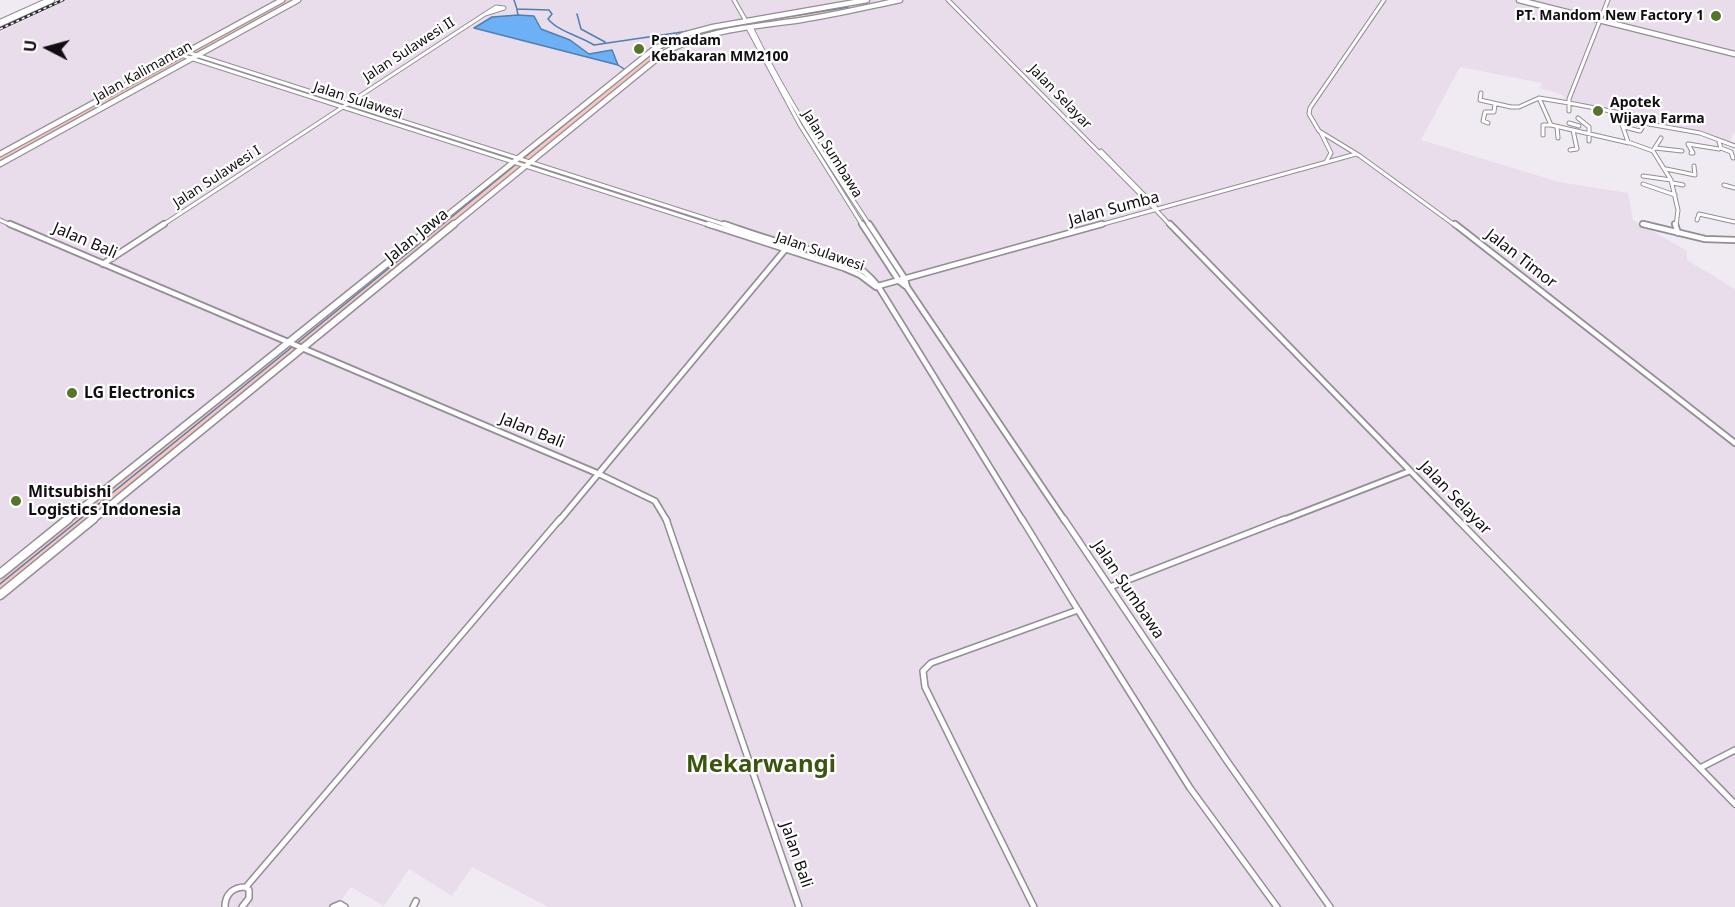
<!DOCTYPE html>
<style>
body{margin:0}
#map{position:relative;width:1735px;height:907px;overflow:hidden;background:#f0eaf2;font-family:"Noto Sans",sans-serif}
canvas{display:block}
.north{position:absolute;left:18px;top:18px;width:60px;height:60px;-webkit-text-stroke:4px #fff;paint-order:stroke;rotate:276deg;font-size:16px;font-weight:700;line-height:24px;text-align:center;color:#100e10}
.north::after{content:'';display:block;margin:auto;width:21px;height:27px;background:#100e10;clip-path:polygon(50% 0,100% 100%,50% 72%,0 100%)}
</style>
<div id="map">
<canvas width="1735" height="907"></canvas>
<div class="north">U</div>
</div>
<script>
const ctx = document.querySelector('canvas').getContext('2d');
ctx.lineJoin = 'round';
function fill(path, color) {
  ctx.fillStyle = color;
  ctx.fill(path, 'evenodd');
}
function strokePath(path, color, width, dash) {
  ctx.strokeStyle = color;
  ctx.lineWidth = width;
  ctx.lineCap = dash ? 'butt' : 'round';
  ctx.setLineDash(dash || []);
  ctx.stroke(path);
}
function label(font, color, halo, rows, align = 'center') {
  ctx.font = font + ' "Noto Sans",sans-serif';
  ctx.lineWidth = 4.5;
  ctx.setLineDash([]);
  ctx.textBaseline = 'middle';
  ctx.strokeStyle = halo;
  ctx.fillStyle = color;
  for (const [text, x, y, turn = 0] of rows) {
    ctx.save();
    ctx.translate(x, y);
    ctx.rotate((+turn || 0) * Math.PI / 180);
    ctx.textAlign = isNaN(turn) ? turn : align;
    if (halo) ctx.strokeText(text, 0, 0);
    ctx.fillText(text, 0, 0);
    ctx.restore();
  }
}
const built = new Path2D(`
 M67,0H1735V133H1733L1730,142L1712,137L1701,131L1640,120L1630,113L1601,109L1564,98L1563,95L1540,88L1542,83L1460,67L1421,140L1559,182L1628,193L1633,220L1687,251V260L1735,289V907H548L472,867L452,896L409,869L384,906L351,887L336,907H0V32Z`);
const green = new Path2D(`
 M282,0H298L198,55L187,52Z
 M848,4L853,10L719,32L672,48L530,162L517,158L654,49L683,34Z
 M181,55L192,58L0,164V154Z
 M512,162L525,166L0,595V574Z`);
const water = new Path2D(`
 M518,15L534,16L541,29L570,40L589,54L612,50L618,65L474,28L492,17Z`);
const stream = new Path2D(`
 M514,0L517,9L549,10L552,14L548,19C559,32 580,36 594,45L689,31
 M517,10L518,15
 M577,14L581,29L605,42
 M738,25L848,7
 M618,65L624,69
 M296,344L629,72
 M0,584L292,347`);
const streetFar2 = new Path2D(`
 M734,0L746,21
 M948,0L1156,210L1155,206
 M1384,0L1310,108L1309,114L1319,131L1360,156L1456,226
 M496,7L504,8L485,14Z
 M751,27C785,97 827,161 870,226
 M748,28L800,125L863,226
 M187,52L729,226
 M181,55L712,226
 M1481,93L1480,100L1511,107H1519L1539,98L1569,103L1626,114L1649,124L1700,133L1735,146
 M1539,98L1551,125L1629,143
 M1569,111V99L1608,0
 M1618,113L1628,142L1653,151L1671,180L1678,210L1676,226
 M1578,118L1589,127V141
 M1488,123L1483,121L1485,112H1494L1495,104
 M1569,123L1579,126
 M1557,127L1558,138
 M1624,127L1640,131L1642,128L1640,121
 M1321,133L1331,153L1326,162
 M1543,135V125H1551
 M1655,148L1682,151
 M1721,148L1731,152L1733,158
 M1654,149L1661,138
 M1570,150L1577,149L1573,130
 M1101,151L1155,206
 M1691,153H1693L1688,144L1719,149L1721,148L1719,142
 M1666,169L1695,175L1694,166
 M1643,176L1671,180
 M1673,183L1683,185
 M1643,184L1675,195
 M1724,185L1735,188
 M1156,210L1171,226
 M0,220L13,226
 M1697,220L1699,214L1735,222
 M1642,224L1649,226
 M161,226L485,14
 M1096,226L1356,154`);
const streetFar1 = new Path2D(`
 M10,224L599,474L655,501L667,521
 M708,224L844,268L860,275L876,287
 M724,224C745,231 766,239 787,244C827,255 849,251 878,286L1023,521
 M862,224L899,281L907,287
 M869,224L905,279L907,287L1065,521
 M1170,224L1459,521
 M1455,224L1735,443
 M1643,224L1705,239L1735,240
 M1675,224L1678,233
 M103,264L164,224
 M878,286L1102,224
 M559,521L789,245
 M1281,521L1410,471`);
const street = new Path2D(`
 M666,519L799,907
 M1022,519L1078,610L931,663L923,671L925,687L1034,907
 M1064,519L1227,761L1330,907
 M1457,519L1735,804
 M1110,587L1285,519
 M1078,610L1190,788L1277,907
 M1700,768L1735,750
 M225,907C225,894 233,887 246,887L560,519
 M242,907L249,898V890L246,887
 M333,907L340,904L345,907
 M413,907L416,901`);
const secondaryFar2 = new Path2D(`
 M1519,0L1735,54
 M0,154L282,0
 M0,164L298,0
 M434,226L654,49L683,35L713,27L867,0
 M452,226L664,53C707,29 753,27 801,20C834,15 867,7 900,0`);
const secondaryFar1 = new Path2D(`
 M66,521L436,224
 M91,521L454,224`);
const secondary = new Path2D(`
 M0,574L68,519
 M0,595L93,519`);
const highway = new Path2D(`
 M0,23L51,0`);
const rail = new Path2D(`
 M0,29L63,0`);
const markers = [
 [1716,16,6,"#56752b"],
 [639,49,6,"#56752b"],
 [1598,111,6,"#56752b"],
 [72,393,6,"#56752b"],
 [16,501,6,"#56752b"]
];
const farPoinames = [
 ["PT. Mandom New Factory 1",1704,16,"right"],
 ["Pemadam",651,41],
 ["Kebakaran MM2100",651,57],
 ["Apotek",1610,103],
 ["Wijaya Farma",1610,119]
];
const farStreetnames = [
 ["Jalan Sulawesi II",409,50,-33],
 ["Jalan Kalimantan",143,72,-29],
 ["Jalan Selayar",1060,97,46],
 ["Jalan Sulawesi",358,101,18],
 ["Jalan Sumbawa",832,154,58],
 ["Jalan Sulawesi I",217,177,-33],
 ["Jalan Sulawesi",820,252,19]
];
const streetNames = [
 ["Jalan Sumba",1114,209,-15],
 ["Jalan Jawa",417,236,-39],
 ["Jalan Bali",85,241,23],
 ["Jalan Timor",1521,259,38],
 ["Jalan Bali",532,431,22],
 ["Jalan Selayar",1455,498,46],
 ["Jalan Sumbawa",1128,590,56],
 ["Jalan Bali",796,855,71]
];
const poiNames = [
 ["LG Electronics",84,393],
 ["Mitsubishi",28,492],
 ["Logistics Indonesia",28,510]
];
const nearQuarternames = [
 ["Mekarwangi",761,765]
];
fill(built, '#e9ddec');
fill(green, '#f9c5be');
fill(water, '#6cb0f5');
strokePath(water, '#507fb0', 1.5);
strokePath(stream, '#507fb0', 1.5);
strokePath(streetFar2, '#938e95', 5);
strokePath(streetFar1, '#938e95', 8);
strokePath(street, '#938e95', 8);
strokePath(secondaryFar2, '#938e95', 7);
strokePath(secondaryFar1, '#938e95', 9);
strokePath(secondary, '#938e95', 11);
strokePath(highway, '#938e95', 8);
strokePath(streetFar2, '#fff', 3);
strokePath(streetFar1, '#fff', 4.5);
strokePath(street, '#fff', 5);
strokePath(secondaryFar2, '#fff', 4.5);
strokePath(secondaryFar1, '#fff', 6);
strokePath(secondary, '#fff', 8);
strokePath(highway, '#fff', 6);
strokePath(rail, '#302e31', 3);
strokePath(rail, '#fff', 1.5, [3]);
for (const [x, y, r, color] of markers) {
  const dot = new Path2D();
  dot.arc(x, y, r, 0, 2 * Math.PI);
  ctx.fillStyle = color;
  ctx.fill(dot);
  strokePath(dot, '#fff', 2);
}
label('bold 14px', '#100e10', '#fff', farPoinames, 'left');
label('14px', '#100e10', '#fff', farStreetnames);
label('16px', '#100e10', '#fff', streetNames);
label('bold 16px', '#100e10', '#fff', poiNames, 'left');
label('bold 24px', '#3a550e', '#fff', nearQuarternames);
</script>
